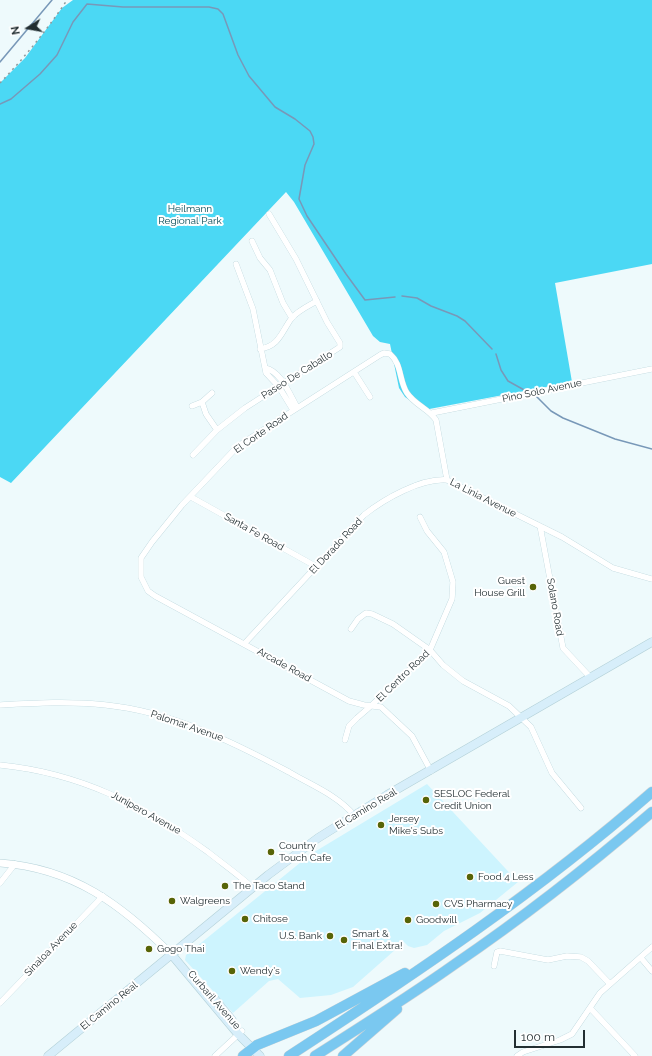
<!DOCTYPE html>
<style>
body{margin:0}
#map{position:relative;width:652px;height:1056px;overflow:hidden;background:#eefafc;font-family:Raleway,sans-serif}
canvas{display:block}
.north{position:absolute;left:8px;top:8px;width:40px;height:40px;-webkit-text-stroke:3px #fff;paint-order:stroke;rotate:259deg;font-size:11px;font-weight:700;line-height:16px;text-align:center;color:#232f32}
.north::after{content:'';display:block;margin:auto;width:14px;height:18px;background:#232f32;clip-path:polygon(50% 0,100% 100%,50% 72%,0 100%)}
.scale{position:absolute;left:514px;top:1030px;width:71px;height:18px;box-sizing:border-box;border:2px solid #232f32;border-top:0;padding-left:5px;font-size:12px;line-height:14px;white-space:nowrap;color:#232f32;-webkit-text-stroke:3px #fff;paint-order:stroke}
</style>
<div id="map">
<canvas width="652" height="1056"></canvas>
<div class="north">N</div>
<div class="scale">100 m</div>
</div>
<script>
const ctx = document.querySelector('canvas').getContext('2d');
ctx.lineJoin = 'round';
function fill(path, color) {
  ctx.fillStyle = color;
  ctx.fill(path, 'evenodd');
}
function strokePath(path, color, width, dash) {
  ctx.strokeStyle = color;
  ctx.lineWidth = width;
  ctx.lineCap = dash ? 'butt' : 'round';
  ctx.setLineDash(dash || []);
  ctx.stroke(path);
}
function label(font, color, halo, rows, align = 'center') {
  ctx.font = font + ' Raleway,sans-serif';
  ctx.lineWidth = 4;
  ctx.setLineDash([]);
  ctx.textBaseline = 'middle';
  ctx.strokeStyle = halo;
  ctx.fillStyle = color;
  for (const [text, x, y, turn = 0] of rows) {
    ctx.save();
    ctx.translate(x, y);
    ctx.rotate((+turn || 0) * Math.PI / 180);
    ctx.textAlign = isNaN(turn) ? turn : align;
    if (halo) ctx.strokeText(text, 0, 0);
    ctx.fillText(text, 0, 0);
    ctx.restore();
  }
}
const built = new Path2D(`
 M427,784L518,882L480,913L444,931L427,945L414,948L408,946L404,942L353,987L331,995L300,998L278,979L269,981L233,1013L185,960L186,955L311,854Z`);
const green = new Path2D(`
 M73,0H652V264L555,283L572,382L424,410L405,397L399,388L390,344L380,342L373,336L294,202L286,192L11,483L0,477V83L25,58L62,8Z`);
const stream = new Path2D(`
 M0,62L52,0
 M0,104L11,99L40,74L57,55L73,22L87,4L123,7H209L218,9L223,14L238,55L249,76L275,107L295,119L310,131L313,137L314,144L305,165L299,199L307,216L346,274L365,300L395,297
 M402,296L417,298L431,306L457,316L465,321L492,349
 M496,354L501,370L508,381L526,391
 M536,396L551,411L563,418L615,439L652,449`);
const minor = new Path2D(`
 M252,241L260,258L270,270L283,303L292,318
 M236,264L253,309L266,373L279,387L293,410
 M260,349C279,346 281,333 291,319C297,311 308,306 317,301
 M265,368C281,371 290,395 297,407
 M354,372L370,397
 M202,402L206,414L217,430
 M192,406L202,402L212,393
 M432,413L652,369
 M193,455L217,430L245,408L340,347V343L327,322L296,259L269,214
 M191,497L317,567
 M540,526L563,648L591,678
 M351,629L358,619L366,613L372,614L393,624L430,650L443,665L463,681L509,706L531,727L552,773L581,808
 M245,643L364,515C384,499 421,478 447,480
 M0,705C35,703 71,701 106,705C172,712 231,741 289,772C311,785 337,795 354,815
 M345,740L349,726L357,718L372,705L430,650L452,599L453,582L444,552L427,531L420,517
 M0,765C80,773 143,805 208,852C223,864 239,875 253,888
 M431,771L412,736L381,707L364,705L349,701L155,596L148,591L141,577V558L152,542L182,505L238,446L380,355L384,353L390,354C402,364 399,381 407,393C415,405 429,409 436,420L447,480L562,537L613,568L652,579
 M0,883L15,864
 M641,958L652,971
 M494,966L497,952L500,951L548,960L567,956L581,957L588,961L610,984
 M0,1003L103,896
 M590,1008L635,1056
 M215,1056L242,1031
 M517,1056L523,1052L560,1040L572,1034L600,993L652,947`);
const tertiary = new Path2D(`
 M0,863C73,868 122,905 172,955`);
const secondary = new Path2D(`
 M172,955L238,1034L260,1056
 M214,998L232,1020
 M48,1056L268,875L318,838L387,795L652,642`);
const motorway = new Path2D(`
 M243,1056L257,1045L316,1021L405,973
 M289,1056C415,974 539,891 652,792
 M315,1056C362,1026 410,996 455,964C524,917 589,866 652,812
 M343,1056L397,1009`);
const rail = new Path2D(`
 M0,83C25,57 47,30 67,0`);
const markers = [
 [533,587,4,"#576407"],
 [426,800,4,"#576407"],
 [381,825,4,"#576407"],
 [271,852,4,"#576407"],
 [470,877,4,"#576407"],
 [225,886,4,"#576407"],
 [172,901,4,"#576407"],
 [436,904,4,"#576407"],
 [245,919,4,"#576407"],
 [408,920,4,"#576407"],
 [330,936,4,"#576407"],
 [344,940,4,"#576407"],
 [149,949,4,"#576407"],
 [232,971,4,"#576407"]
];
const parkNames = [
 ["Heilmann",190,209],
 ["Regional Park",190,221]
];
const streetNames = [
 ["Paseo De Caballo",297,375,-32],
 ["Pino Solo Avenue",542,391,-12],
 ["El Corte Road",261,433,-35],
 ["La Linia Avenue",483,498,27],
 ["Santa Fe Road",254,532,29],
 ["El Dorado Road",336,546,-47],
 ["Solano Road",555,607,80],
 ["Arcade Road",284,665,29],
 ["El Centro Road",403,676,-44],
 ["Palomar Avenue",187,726,19],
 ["El Camino Real",366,809,-31],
 ["Junipero Avenue",146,813,29],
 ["Sinaloa Avenue",51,949,-46],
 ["Curbaril Avenue",214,1000,49],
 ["El Camino Real",109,1006,-39]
];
const poiNames = [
 ["Guest",525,581,"right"],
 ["House Grill",525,593,"right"],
 ["SESLOC Federal",434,794],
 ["Credit Union",434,806],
 ["Jersey",389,819],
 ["Mike's Subs",389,831],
 ["Country",279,846],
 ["Touch Cafe",279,858],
 ["Food 4 Less",478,877],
 ["The Taco Stand",233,886],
 ["Walgreens",180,901],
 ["CVS Pharmacy",444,904],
 ["Chitose",253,919],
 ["Goodwill",416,920],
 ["Smart &",352,934],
 ["Final Extra!",352,946],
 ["U.S. Bank",322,936,"right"],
 ["Gogo Thai",157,949],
 ["Wendy's",240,971]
];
fill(built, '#cdf4fe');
fill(green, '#4bd8f4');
strokePath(stream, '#7898b8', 1.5);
strokePath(minor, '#b3d0d7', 6);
strokePath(tertiary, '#b3d0d7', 8);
strokePath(secondary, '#b3d0d7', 9);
strokePath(motorway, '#d3d5d6', 11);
strokePath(minor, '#fff', 5.5);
strokePath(tertiary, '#fff', 7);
strokePath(secondary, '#d7eefa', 8);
strokePath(motorway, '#7ac8f0', 10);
strokePath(rail, '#8e9a9c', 1.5, [2, 4]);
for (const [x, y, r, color] of markers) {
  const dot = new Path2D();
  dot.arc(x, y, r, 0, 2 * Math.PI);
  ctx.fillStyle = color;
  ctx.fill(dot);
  strokePath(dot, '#fff', 1.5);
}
label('10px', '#024853', '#fff', parkNames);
label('10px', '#232f32', '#fff', streetNames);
label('10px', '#232f32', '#fff', poiNames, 'left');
</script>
